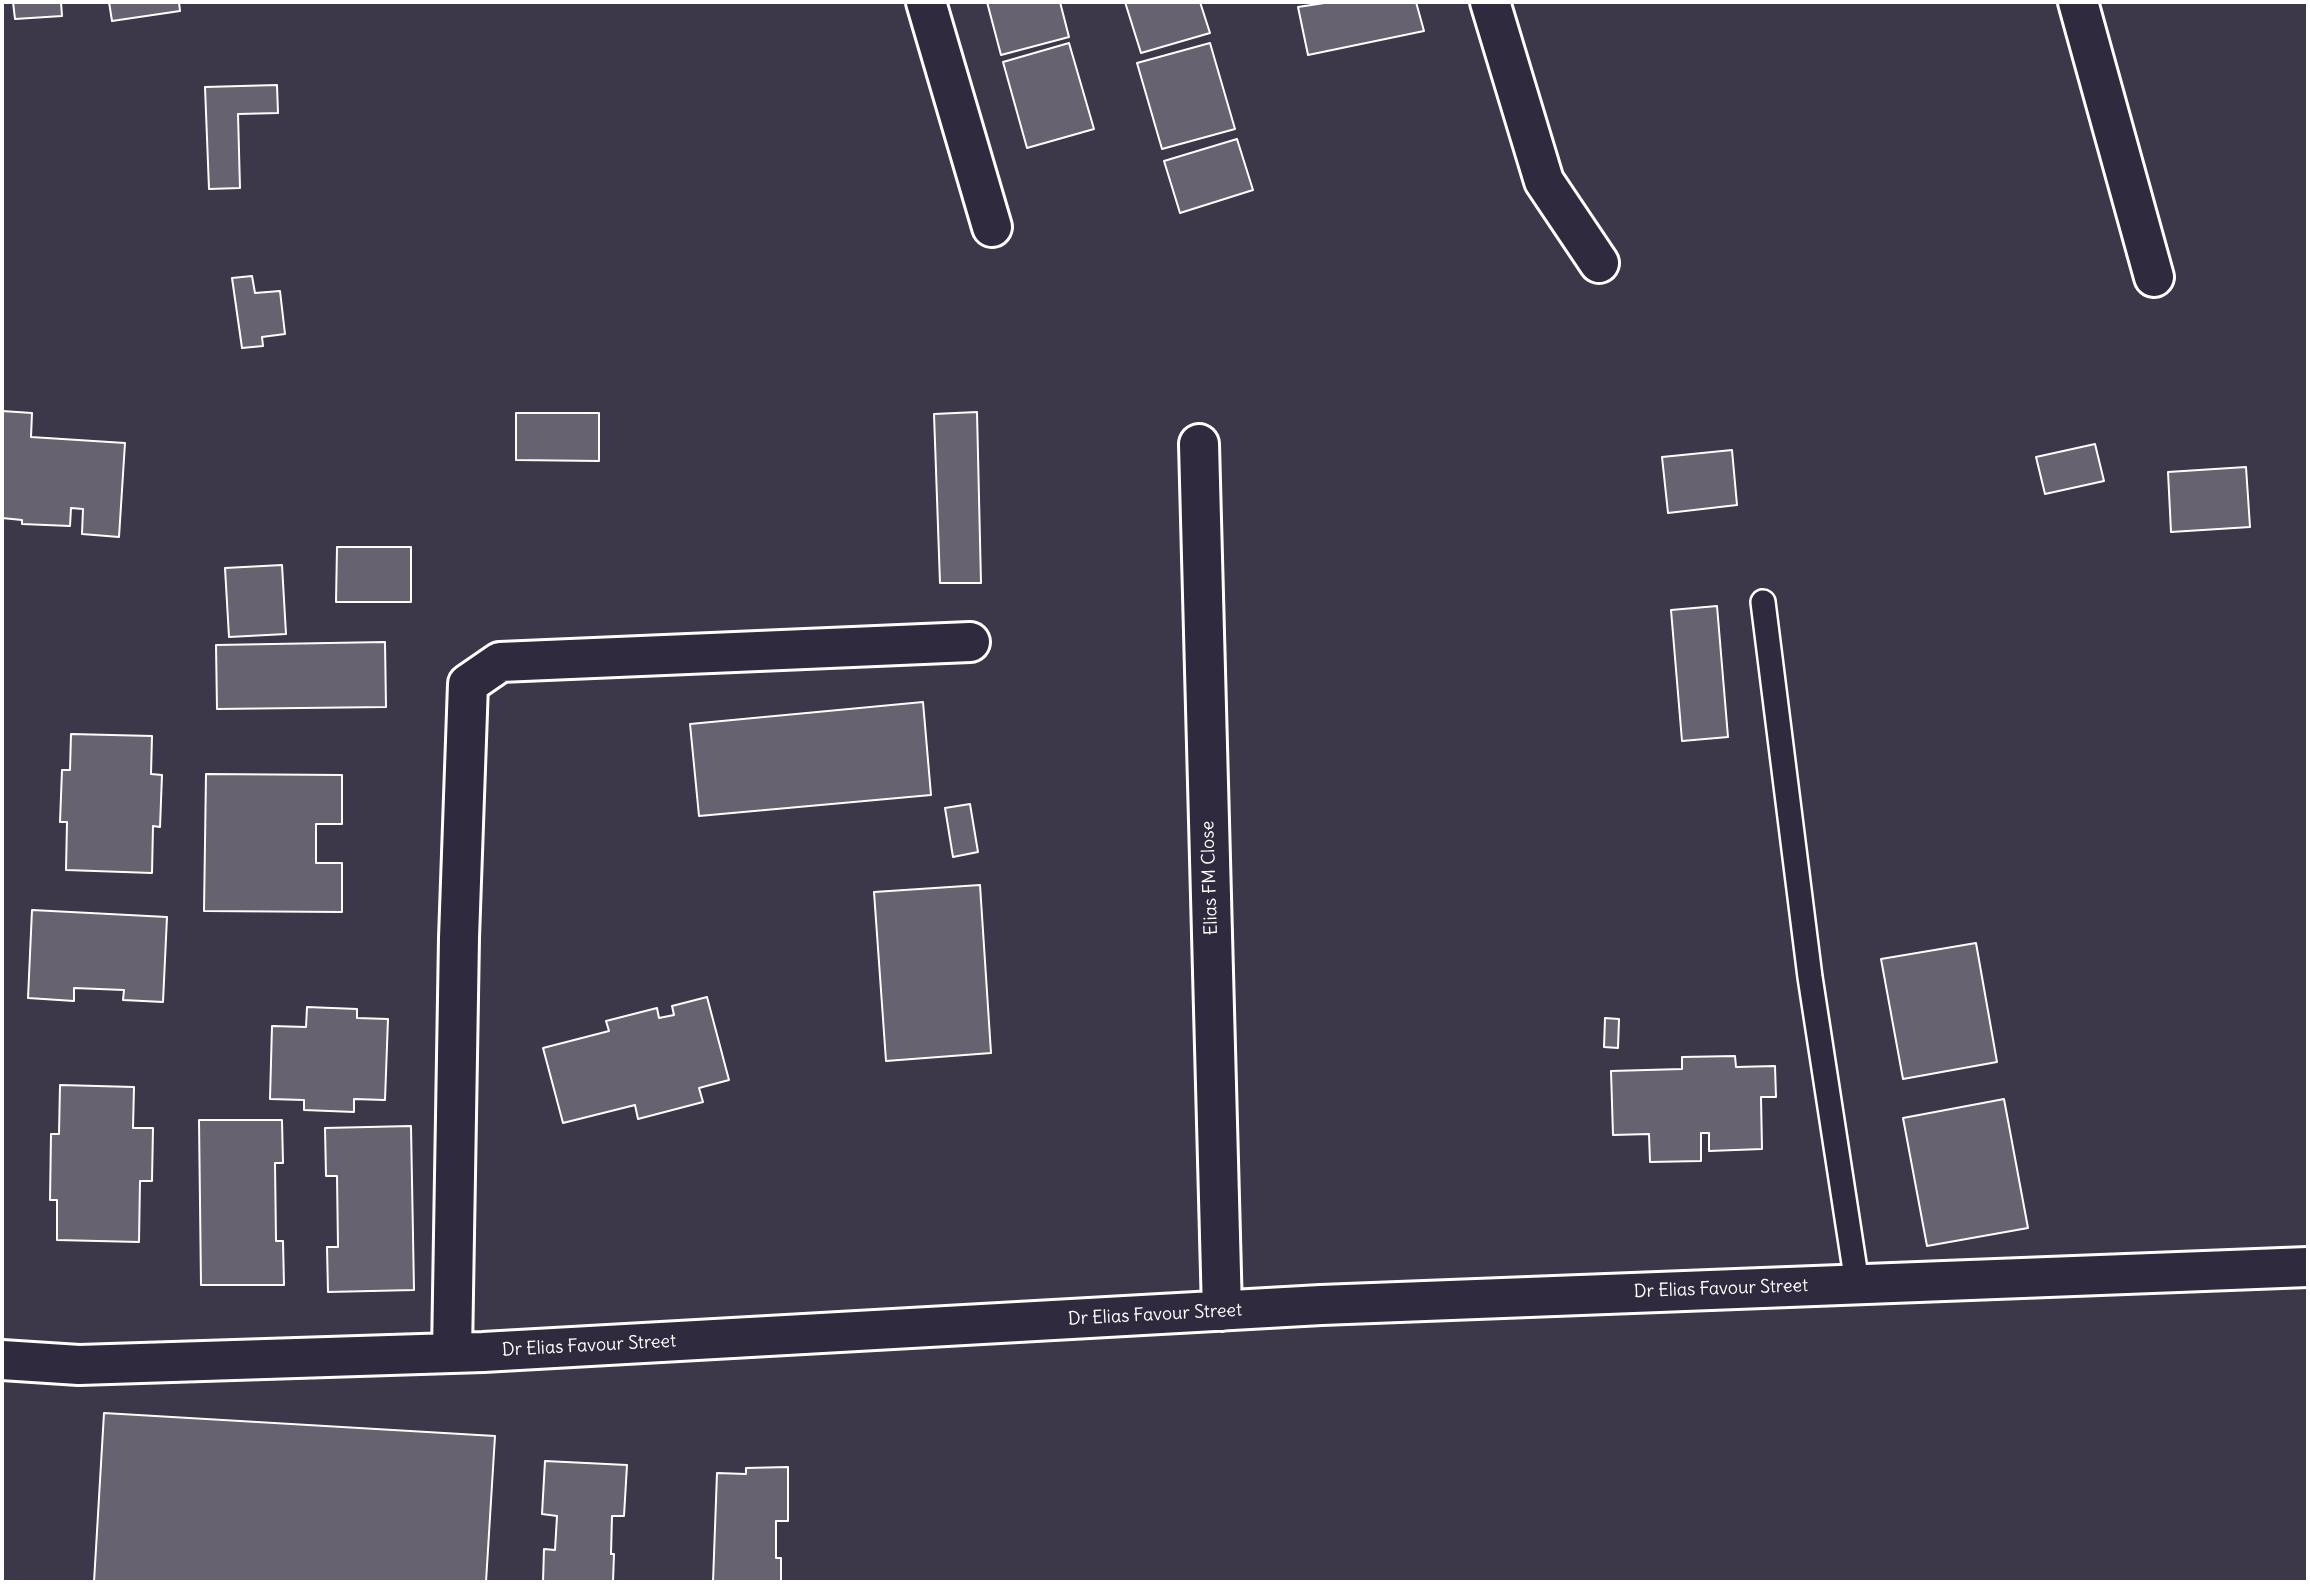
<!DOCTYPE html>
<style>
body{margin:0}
#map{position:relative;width:2310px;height:1584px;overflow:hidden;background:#3c3749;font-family:Delius,sans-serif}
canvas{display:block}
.frame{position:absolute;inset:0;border:4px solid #fff;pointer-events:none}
</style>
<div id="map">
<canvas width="2310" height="1584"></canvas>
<div class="frame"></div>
</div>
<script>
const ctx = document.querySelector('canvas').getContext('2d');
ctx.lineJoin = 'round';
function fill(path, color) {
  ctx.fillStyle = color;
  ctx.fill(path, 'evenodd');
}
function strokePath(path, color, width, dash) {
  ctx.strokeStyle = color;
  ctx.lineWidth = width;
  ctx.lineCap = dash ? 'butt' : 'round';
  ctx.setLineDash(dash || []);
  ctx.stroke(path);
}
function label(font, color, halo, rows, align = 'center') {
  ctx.font = font + ' Delius,sans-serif';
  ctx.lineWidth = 5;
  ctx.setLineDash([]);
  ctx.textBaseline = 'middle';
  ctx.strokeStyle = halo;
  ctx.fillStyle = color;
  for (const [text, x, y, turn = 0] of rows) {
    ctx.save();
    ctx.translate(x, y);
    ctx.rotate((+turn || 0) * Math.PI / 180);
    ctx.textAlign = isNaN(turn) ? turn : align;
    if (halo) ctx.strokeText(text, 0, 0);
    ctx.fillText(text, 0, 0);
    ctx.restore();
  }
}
const building = new Path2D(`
 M13,2H61L62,16L15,19Z
 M109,2H179L180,11L112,21Z
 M987,2H1060L1069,37L1001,55Z
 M1125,2H1200L1210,33L1141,53Z
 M1331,2H1416L1424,31L1308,55L1298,7Z
 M1069,43L1094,129L1027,148L1003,62Z
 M1210,43L1235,129L1162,149L1137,63Z
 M277,85L278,113L238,114L240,188L209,189L205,87Z
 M1237,139L1253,190L1180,213L1164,161Z
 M252,276L255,293L280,291L285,334L262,337L263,346L242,348L232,278Z
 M2,411L32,413L31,437L125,443L119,537L82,534L83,509L71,508L70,526L22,524V520L2,518Z
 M977,412L981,583H940L934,414Z
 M516,413H599V461L516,460Z
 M2095,444L2104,481L2045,494L2036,457Z
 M1732,450L1737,505L1668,513L1662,457Z
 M2246,467L2250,527L2171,532L2168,472Z
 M337,547H411V602H336Z
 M282,565L286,634L229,637L225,568Z
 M1717,606L1728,737L1682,741L1671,610Z
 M385,642L386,707L217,709L216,645Z
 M923,702L931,795L699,816L690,724Z
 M71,734L152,736L151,774L162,775L160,827L153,826L152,873L66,870L67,822H60L62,770H70Z
 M206,774L342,775V824H316V863H342V912L204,911Z
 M970,804L978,852L953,857L945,808Z
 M980,885L991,1053L886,1061L874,892Z
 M32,910L167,917L163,1002L123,1000L124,990L74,988V1001L28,998Z
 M1976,943L1997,1062L1903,1079L1881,959Z
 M707,997L729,1080L699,1088L703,1102L638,1119L635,1105L563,1123L543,1048L609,1031L606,1021L657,1008L659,1018L674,1015L672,1006Z
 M307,1007L357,1009V1018L388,1019L385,1100L354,1099V1112L304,1110V1100L270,1099L272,1026L306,1027Z
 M1605,1018L1619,1019L1618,1048L1604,1047Z
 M1735,1056L1736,1067L1775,1066L1776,1097H1761L1762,1149L1709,1151V1133H1701V1161L1650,1162L1649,1134L1613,1135L1611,1071L1682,1069V1057Z
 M60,1085L134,1087L133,1128H153L152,1181H140L139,1242L57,1240V1200H50L51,1134H59Z
 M2004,1099L2028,1228L1927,1246L1903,1118Z
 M199,1120H282L283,1163H275L276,1241H283L284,1285H201Z
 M411,1126L414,1290L328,1292L327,1247H338L337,1176H326L325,1128Z
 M104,1413L495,1436L486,1582H94Z
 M545,1461L627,1465L624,1516H612L611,1554H614L613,1582H543L544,1549L555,1550L557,1516L542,1514Z
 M788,1467V1521H776V1558H781V1582H713L717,1473L746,1474V1468Z`);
const lane = new Path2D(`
 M1763,602L1810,977L1857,1283`);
const street = new Path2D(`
 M926,2L992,227
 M1490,2L1544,181L1599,263
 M2078,2L2154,277
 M1199,444L1222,1311
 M452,1353L459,938L468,684L500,662L970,642
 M2,1360L79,1365L483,1352L1321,1305L2308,1267`);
const streetNames = [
 ["Elias FM Close",1210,878,-92],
 ["Dr Elias Favour Street",1721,1289,-2],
 ["Dr Elias Favour Street",1155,1315,-3],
 ["Dr Elias Favour Street",589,1346,-3]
];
fill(building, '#666270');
strokePath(building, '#fff', 2);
strokePath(lane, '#fff', 28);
strokePath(street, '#fff', 44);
strokePath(lane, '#2f2a3d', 23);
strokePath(street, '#2f2a3d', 38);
label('18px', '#fff', '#2f2a3d', streetNames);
</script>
